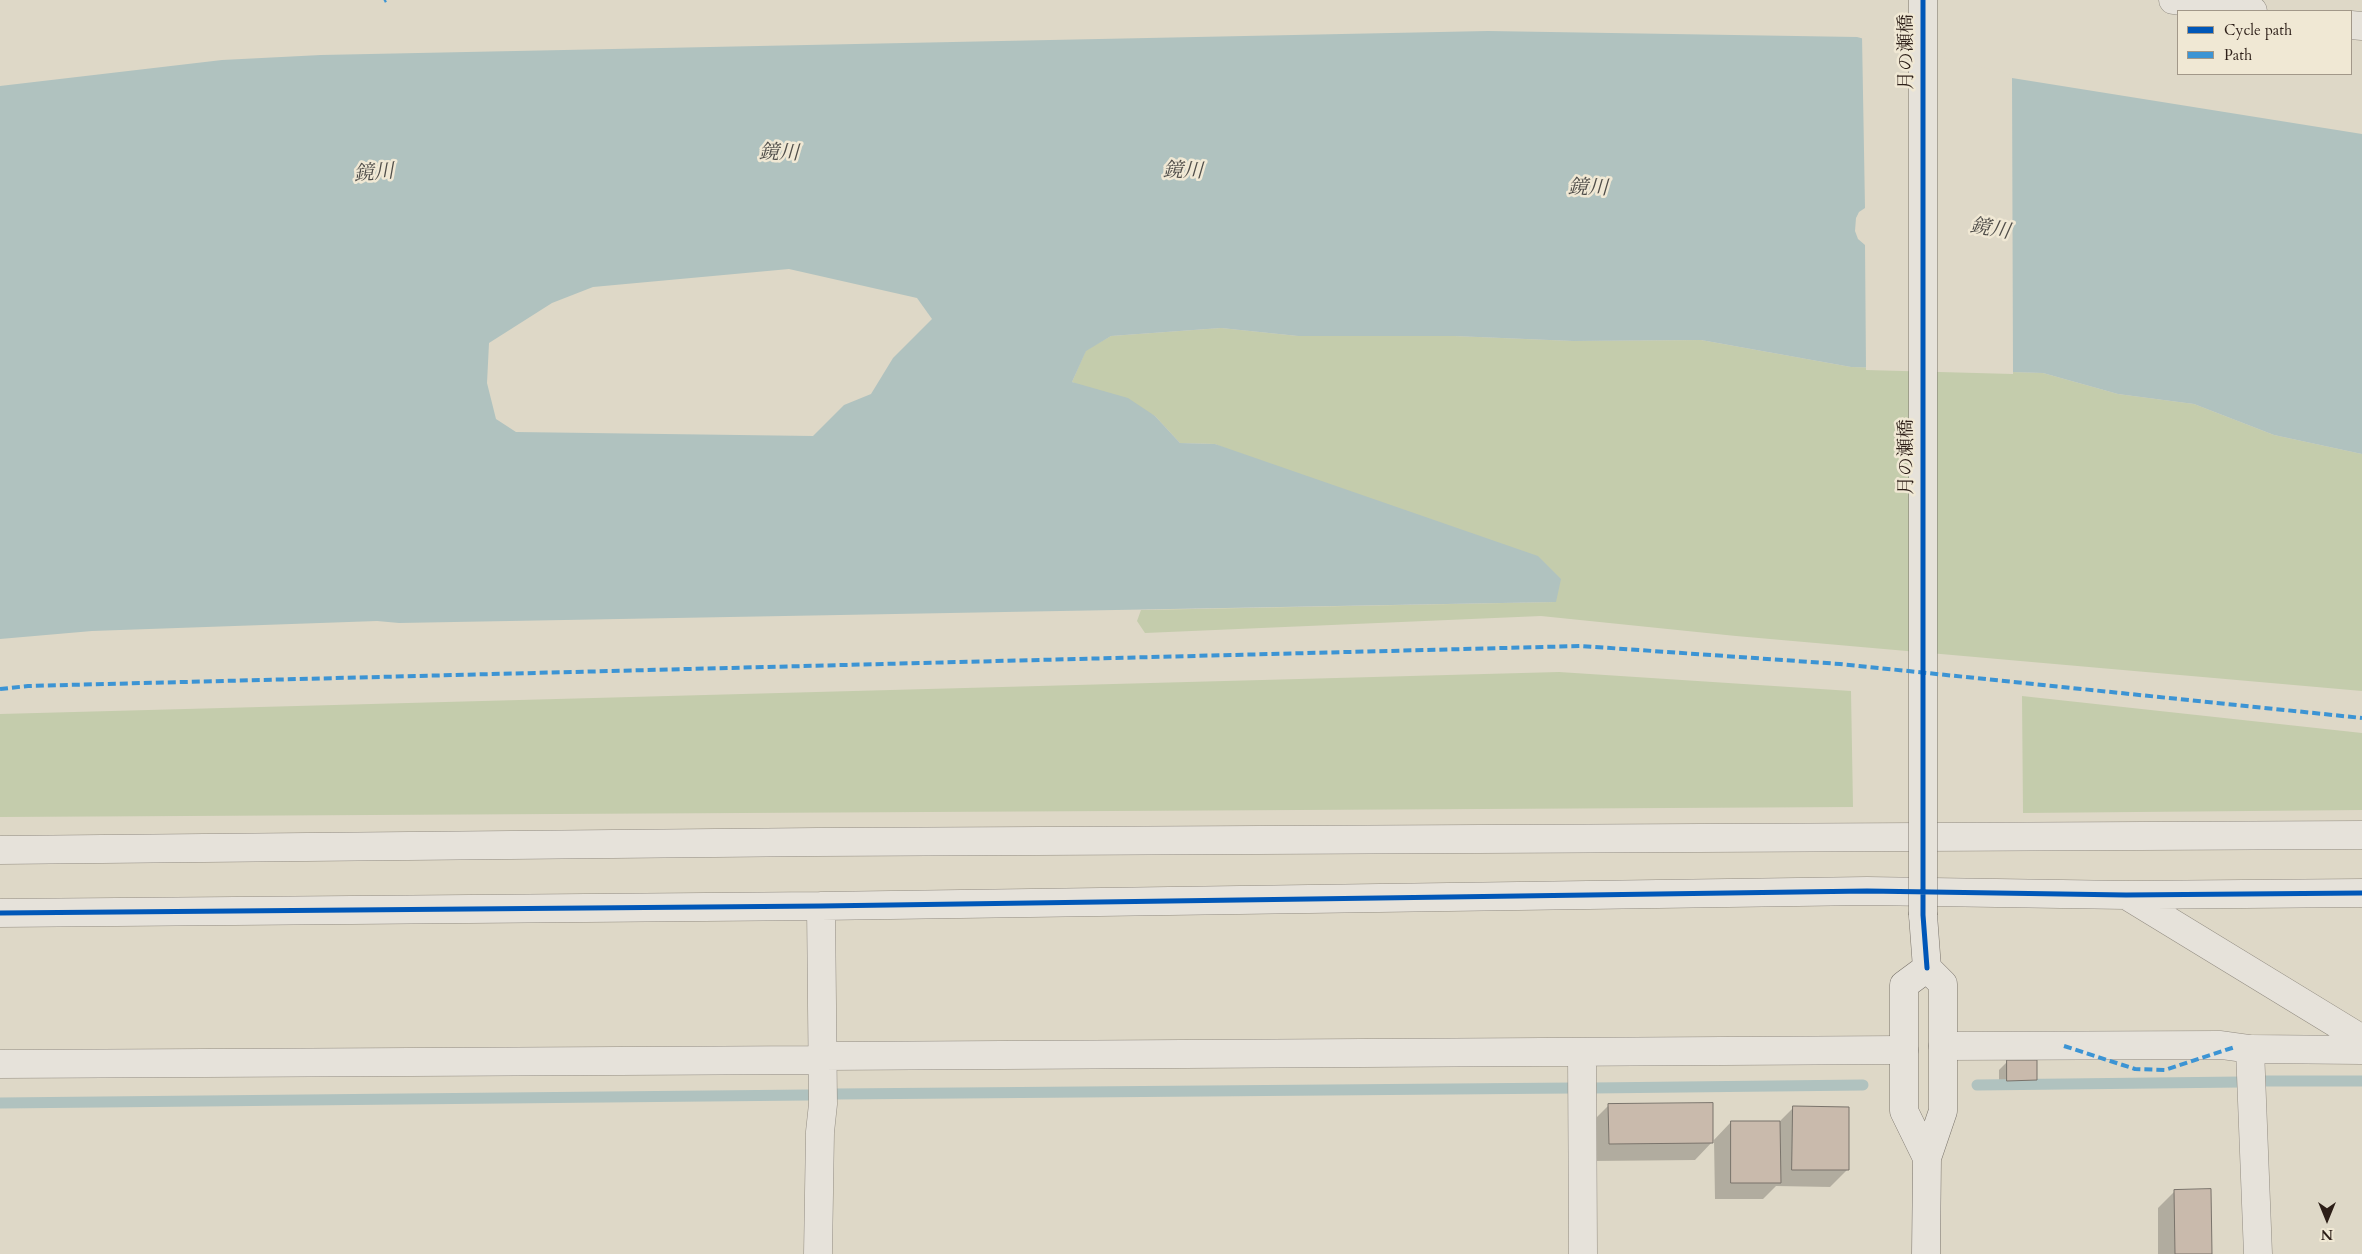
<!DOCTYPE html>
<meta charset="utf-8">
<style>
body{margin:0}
#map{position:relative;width:2362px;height:1254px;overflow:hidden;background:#ded8c7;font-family:Cardo,serif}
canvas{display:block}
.legend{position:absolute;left:2177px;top:10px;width:175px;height:65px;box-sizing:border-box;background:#f0e8d4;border:1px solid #a29889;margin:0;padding:6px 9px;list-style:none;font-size:15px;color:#2d1f18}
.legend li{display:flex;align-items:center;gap:10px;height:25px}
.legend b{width:25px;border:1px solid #a29889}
.north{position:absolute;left:2302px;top:1194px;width:50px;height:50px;-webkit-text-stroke:4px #f0e8d4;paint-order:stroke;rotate:180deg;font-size:14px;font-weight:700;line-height:20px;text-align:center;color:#2d1f18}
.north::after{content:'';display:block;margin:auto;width:18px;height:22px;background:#2d1f18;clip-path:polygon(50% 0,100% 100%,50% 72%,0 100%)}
</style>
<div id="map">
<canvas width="2362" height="1254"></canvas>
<ul class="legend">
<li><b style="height:6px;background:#0057b8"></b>Cycle path</li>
<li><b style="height:6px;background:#3c94d4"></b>Path</li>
</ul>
<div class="north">N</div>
</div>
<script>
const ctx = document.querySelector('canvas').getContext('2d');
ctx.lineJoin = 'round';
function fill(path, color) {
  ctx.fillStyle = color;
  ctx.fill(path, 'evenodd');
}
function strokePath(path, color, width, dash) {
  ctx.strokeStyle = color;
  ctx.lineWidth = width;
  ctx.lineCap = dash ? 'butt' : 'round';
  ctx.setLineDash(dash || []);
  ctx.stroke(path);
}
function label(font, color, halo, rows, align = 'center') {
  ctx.font = font + ' Cardo,"Noto Serif JP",serif';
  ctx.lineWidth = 5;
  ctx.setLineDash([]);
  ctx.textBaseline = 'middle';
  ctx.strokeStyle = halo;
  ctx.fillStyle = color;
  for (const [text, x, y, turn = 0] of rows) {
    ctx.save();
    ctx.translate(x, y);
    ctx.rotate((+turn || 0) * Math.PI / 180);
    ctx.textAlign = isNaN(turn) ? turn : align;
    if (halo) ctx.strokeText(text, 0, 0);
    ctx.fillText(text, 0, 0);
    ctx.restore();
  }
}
const green = new Path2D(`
 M1221,328L1298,336H1454L1573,341L1701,340L1851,367L2043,373L2118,394L2194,404L2274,435L2362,454V691L1736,636L1541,616L1145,633L1137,621L1141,610L1556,602L1215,444L1180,443L1155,416L1072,382L1086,350L1111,336Z
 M1559,672L1851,691L1853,807L0,817V714Z
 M2022,696L2362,733V810L2023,813Z`);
const water = new Path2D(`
 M1488,31L1857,37L2012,78L2362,134V454L2274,435L2194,404L2118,394L2043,373L1851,367L1701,340L1573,341L1454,336H1298L1221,328L1111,336L1086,351L1072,382L1128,398L1155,416L1180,443L1215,444L1538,556L1561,579L1556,602L399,623L377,621L92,631L0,639V86L222,60L321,55ZM789,269L917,298L932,319L893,358L871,394L844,405L813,436L516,432L496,419L487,383L489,343L552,303L593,287Z`);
const pier = new Path2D(`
 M1862,36L2012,75L2013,374L1866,370L1865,245L1858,239L1855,231L1856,218L1859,212L1865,208Z`);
const shadow = new Path2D(`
 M2007,1062L2035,1080L2027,1088L1999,1089V1070Z
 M1609,1105L1712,1142L1731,1122H1779L1793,1108L1847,1170L1830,1187L1776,1186L1763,1199H1715L1714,1140L1695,1160L1592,1161V1122Z
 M2175,1191L2211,1254H2158V1208Z`);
const stream = new Path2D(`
 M2265,1081H2362
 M1977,1085L2241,1082
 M1593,1088L1863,1085
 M836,1094L1573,1088
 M0,1103L808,1095`);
const building = new Path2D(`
 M2007,1060H2037V1080L2007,1081Z
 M1713,1103V1143L1609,1144L1608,1104Z
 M1793,1106L1849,1107V1170H1792Z
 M1731,1121H1780L1781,1183H1731Z
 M2211,1189L2212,1254H2175L2174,1190Z`);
const street = new Path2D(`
 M2173,0L2253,11
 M2351,25L2362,26
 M0,850L817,842L2362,835
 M2126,895L2362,1039
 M0,913L821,906L1867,891L2126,895L2362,893
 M1943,1046L2221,1045L2250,1049L2362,1050
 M2250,1049L2258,1254
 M1582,1052L1583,1254
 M823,1056L1904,1050
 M0,1064L823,1060
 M818,1254L820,1132L823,1104L821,906`);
const secondary = new Path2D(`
 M1923,915L1927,968
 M1926,1254L1927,1158L1943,1111V984L1927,968L1904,985V1111L1927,1158`);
const secondaryBridge = new Path2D(`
 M1923,0V915`);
const quiet = new Path2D(`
 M384,1L386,0
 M0,689L28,686L1581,646L1840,664L2362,718
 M2064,1046L2135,1069L2165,1070L2235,1047`);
const cycleway = new Path2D(`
 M1923,0V915L1927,968
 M0,913L821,906L1867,891L2126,895L2362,893`);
const streetNames = [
 ["月の瀬橋",1908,52,-90],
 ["月の瀬橋",1908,457,-90]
];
const waterNames = [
 ["鏡川",779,154,2],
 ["鏡川",1183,172,2],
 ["鏡川",374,174,-4],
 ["鏡川",1588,189,2],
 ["鏡川",1990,230,10]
];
fill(green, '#c4ccac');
fill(water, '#b0c2bf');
fill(pier, '#ded8c7');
fill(shadow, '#0003');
strokePath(stream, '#b0c2bf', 11);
fill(building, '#c9baac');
strokePath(building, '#79736b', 1);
strokePath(street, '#928c82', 29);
strokePath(secondary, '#79736b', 29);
strokePath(street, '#e6e2da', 28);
strokePath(secondary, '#e6e2da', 28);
strokePath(secondaryBridge, '#79736b', 29, []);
strokePath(secondaryBridge, '#e6e2da', 28);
strokePath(quiet, '#3c94d4', 4, [8, 4]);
strokePath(cycleway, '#0057b8', 5);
label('19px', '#2d1f18', '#f0e8d4', streetNames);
label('italic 20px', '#4f4d49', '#f0e8d4', waterNames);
</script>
